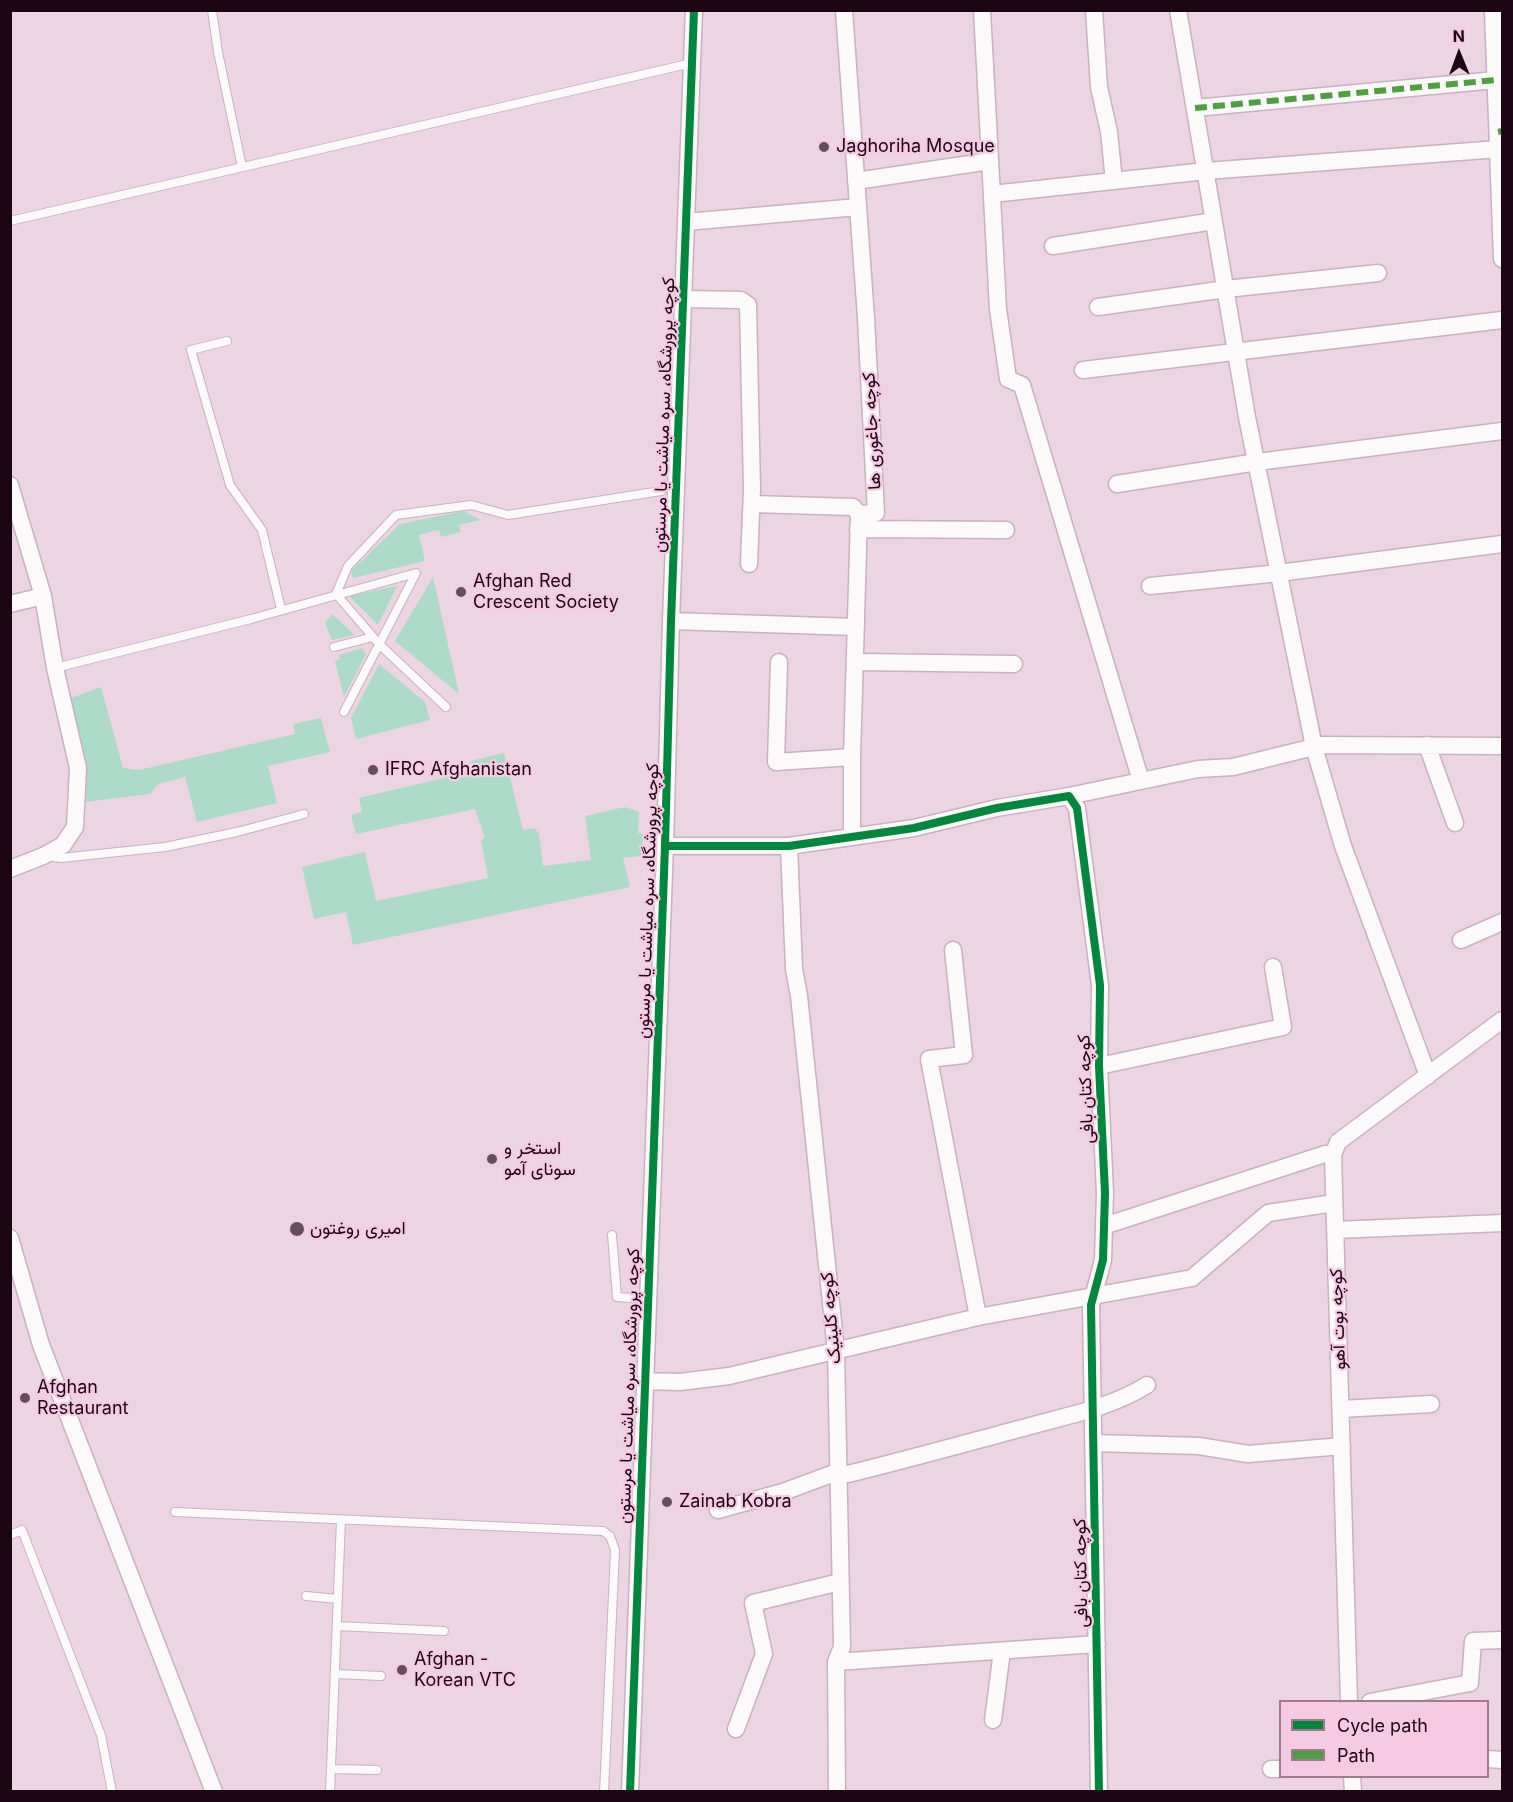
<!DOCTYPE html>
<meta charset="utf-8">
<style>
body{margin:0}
#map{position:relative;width:1513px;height:1802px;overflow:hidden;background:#ecd4e2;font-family:Inter,sans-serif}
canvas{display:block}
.frame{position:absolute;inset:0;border:12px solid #1d0514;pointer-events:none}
.legend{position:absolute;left:1279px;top:1700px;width:210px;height:78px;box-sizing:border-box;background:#f7cae3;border:2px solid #a07b90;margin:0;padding:8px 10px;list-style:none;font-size:18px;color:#1d0514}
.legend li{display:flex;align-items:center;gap:12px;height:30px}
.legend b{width:30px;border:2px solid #a07b90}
.north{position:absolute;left:1429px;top:24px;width:60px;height:60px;-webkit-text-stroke:4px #f7cae3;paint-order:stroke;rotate:359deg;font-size:16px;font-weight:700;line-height:24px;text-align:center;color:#1d0514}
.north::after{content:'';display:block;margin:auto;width:21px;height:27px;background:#1d0514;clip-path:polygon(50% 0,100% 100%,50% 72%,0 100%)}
</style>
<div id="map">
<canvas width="1513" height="1802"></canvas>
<div class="frame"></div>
<ul class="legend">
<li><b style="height:8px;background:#00873e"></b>Cycle path</li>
<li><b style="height:8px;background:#4f9e3f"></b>Path</li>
</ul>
<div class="north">N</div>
</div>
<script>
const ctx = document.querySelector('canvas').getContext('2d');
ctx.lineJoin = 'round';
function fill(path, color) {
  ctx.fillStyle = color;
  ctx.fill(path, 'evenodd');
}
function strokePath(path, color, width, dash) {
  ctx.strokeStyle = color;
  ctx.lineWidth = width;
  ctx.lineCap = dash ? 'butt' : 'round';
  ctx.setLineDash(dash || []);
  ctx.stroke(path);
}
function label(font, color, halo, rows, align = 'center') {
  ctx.font = font + ' Inter,Vazirmatn,sans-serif';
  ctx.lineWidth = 4.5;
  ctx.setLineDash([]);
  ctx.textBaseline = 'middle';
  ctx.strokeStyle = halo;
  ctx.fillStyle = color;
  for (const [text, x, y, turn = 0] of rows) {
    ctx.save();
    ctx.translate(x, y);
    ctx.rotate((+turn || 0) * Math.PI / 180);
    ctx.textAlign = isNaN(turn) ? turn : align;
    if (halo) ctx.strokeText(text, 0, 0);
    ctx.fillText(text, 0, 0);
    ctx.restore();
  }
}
const green = new Path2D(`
 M464,511L480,520L459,525L460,532L441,537L439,530L419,535L425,561L353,578L351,571L400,524Z
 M433,577L459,694L395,641Z
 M397,586L378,625L349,596Z
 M332,614L355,635L332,640L325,623Z
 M362,648L366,654L344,697L335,661L340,659L339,655Z
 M379,664L425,702L430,720L356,739L351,718Z
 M101,687L123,768L139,770L295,734L293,724L321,718L330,752L268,766L277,803L197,822L185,777L158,784L150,794L77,803L63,701Z
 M504,753L523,830L535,828L539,834L543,866L591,860L585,816L625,807L639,812L638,833L643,834L642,856L623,858L630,887L353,945L346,912L314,919L302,867L365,852L376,901L488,878L481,840L485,838L475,809L356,834L351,815L362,812L359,798L473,771L471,761Z`);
const service = new Path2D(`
 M212,10L218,52L242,167
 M10,221L692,63
 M227,341L191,350L230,485L262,530L281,609
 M336,594L348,566L396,515L471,505L508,515L661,491
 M336,594L380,645L446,707
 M334,647L373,637
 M55,668L251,619L416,573L344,712
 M47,856L61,858L165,847L237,832L304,814
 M612,1235L617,1297L648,1299
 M175,1512L603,1531L610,1536L615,1550L604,1792
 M10,1535L22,1530L101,1735L112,1792
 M306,1596L338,1599
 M337,1626L444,1631
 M335,1674L381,1676
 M331,1769L377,1770
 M330,1792L341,1520`);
const minor = new Path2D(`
 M844,10L866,318L876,513L859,514L852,757V837
 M982,10L998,309L1008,379L1022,385L1141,781
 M1094,10L1099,87L1109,132L1114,181
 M1178,10L1247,417L1314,747L1343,846L1428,1076
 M1493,10L1502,259
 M1195,108L1496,80
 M856,181L990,161
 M992,194L1206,171L1499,149
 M686,222L858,207
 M1053,246L1214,221
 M684,299L741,300L748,305L752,489L749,564
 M1098,307L1226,289L1378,273
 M1083,370L1502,320
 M1117,484L1257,462L1502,431
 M10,485L43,596
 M752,504L853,507L859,514
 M858,529L1006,530
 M1150,586L1279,573L1502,544
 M10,604L43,596L55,668L78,768L75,827L63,845L43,856L10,869
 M671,621L856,627
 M779,662L776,762L852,757
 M856,662L1014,664
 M1427,745L1455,823
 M1069,796L1198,769L1233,767L1322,745L1502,746
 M665,846H789L914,828L997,808L1069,796L1077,808L1100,985L1099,1066L1105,1193L1103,1260L1091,1305L1099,1792
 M789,846L794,969L799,996L836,1351L842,1647L836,1662L837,1792
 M1461,940L1502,922
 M953,950L964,1055L929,1059L978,1317
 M1099,1066L1283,1027L1273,967
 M1104,1226L1325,1154L1333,1155
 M1335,1230L1502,1223
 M10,1238L41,1345L214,1792
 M644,1381L680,1382L729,1376L978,1317L1192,1278L1268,1213L1334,1203
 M1341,1409L1431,1404
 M1093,1443L1199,1446L1248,1454L1342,1446
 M718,1510L783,1492L837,1472L848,1474C909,1459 970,1442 1030,1426C1070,1415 1112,1407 1147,1385
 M836,1662L1097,1644
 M1349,1702L1333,1155L1338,1142L1502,1020
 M1370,1702L1470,1683L1473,1641L1502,1640
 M993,1720L1002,1651
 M736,1729L764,1654L753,1603L840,1582
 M1488,1759L1502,1760
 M1271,1769H1280
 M1352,1776L1353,1792
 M630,1792L665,846L671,621L694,10`);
const quiet = new Path2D(`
 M1195,108L1496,80
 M1498,132L1502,131`);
const cycleway = new Path2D(`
 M665,846H789L914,828L997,808L1069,796L1077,808L1100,985L1099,1066L1105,1193L1103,1260L1091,1305L1099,1792
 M630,1792L665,846L671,621L694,10`);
const markers = [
 [824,147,6,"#654d5c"],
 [461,592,6,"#654d5c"],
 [373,770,6,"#654d5c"],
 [492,1159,6,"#654d5c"],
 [297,1229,8,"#654d5c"],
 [25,1398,6,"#654d5c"],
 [667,1502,6,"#654d5c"],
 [402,1670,6,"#654d5c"]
];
const poiNames = [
 ["Jaghoriha Mosque",836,147],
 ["Afghan Red",473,582],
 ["Crescent Society",473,603],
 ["IFRC Afghanistan",385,770],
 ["استخر و",504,1149],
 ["سونای آمو",504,1170],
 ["امیری روغتون",310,1229],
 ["Afghan",37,1388],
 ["Restaurant",37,1409],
 ["Zainab Kobra",679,1502],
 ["Afghan -",414,1660],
 ["Korean VTC",414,1681]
];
const streetNames = [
 ["کوچه پرورشگاه، سره میاشت یا مرستون",664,415,-88],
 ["کوچه جاغوری ها",872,431,-93],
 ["کوچه پرورشگاه، سره میاشت یا مرستون",648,901,-88],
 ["کوچه کتان بافی",1086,1089,-92],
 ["کوچه کلینیک",831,1318,-95],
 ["کوچه بوت آهو",1338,1319,-92],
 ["کوچه پرورشگاه، سره میاشت یا مرستون",629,1386,-88],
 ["کوچه کتان بافی",1081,1573,-91]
];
fill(green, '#acdcc9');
strokePath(service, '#c9b1c0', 10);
strokePath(minor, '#c9b1c0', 19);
strokePath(service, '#fcf9fb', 8);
strokePath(minor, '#fcf9fb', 16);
strokePath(quiet, '#4f9e3f', 6, [12, 6]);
strokePath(cycleway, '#00873e', 8);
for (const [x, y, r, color] of markers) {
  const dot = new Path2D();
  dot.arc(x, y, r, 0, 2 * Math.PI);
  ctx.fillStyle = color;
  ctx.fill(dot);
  strokePath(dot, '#f7cae3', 2);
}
label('18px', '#1d0514', '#f7cae3', poiNames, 'left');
label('18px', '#1d0514', '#f7cae3', streetNames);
</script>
